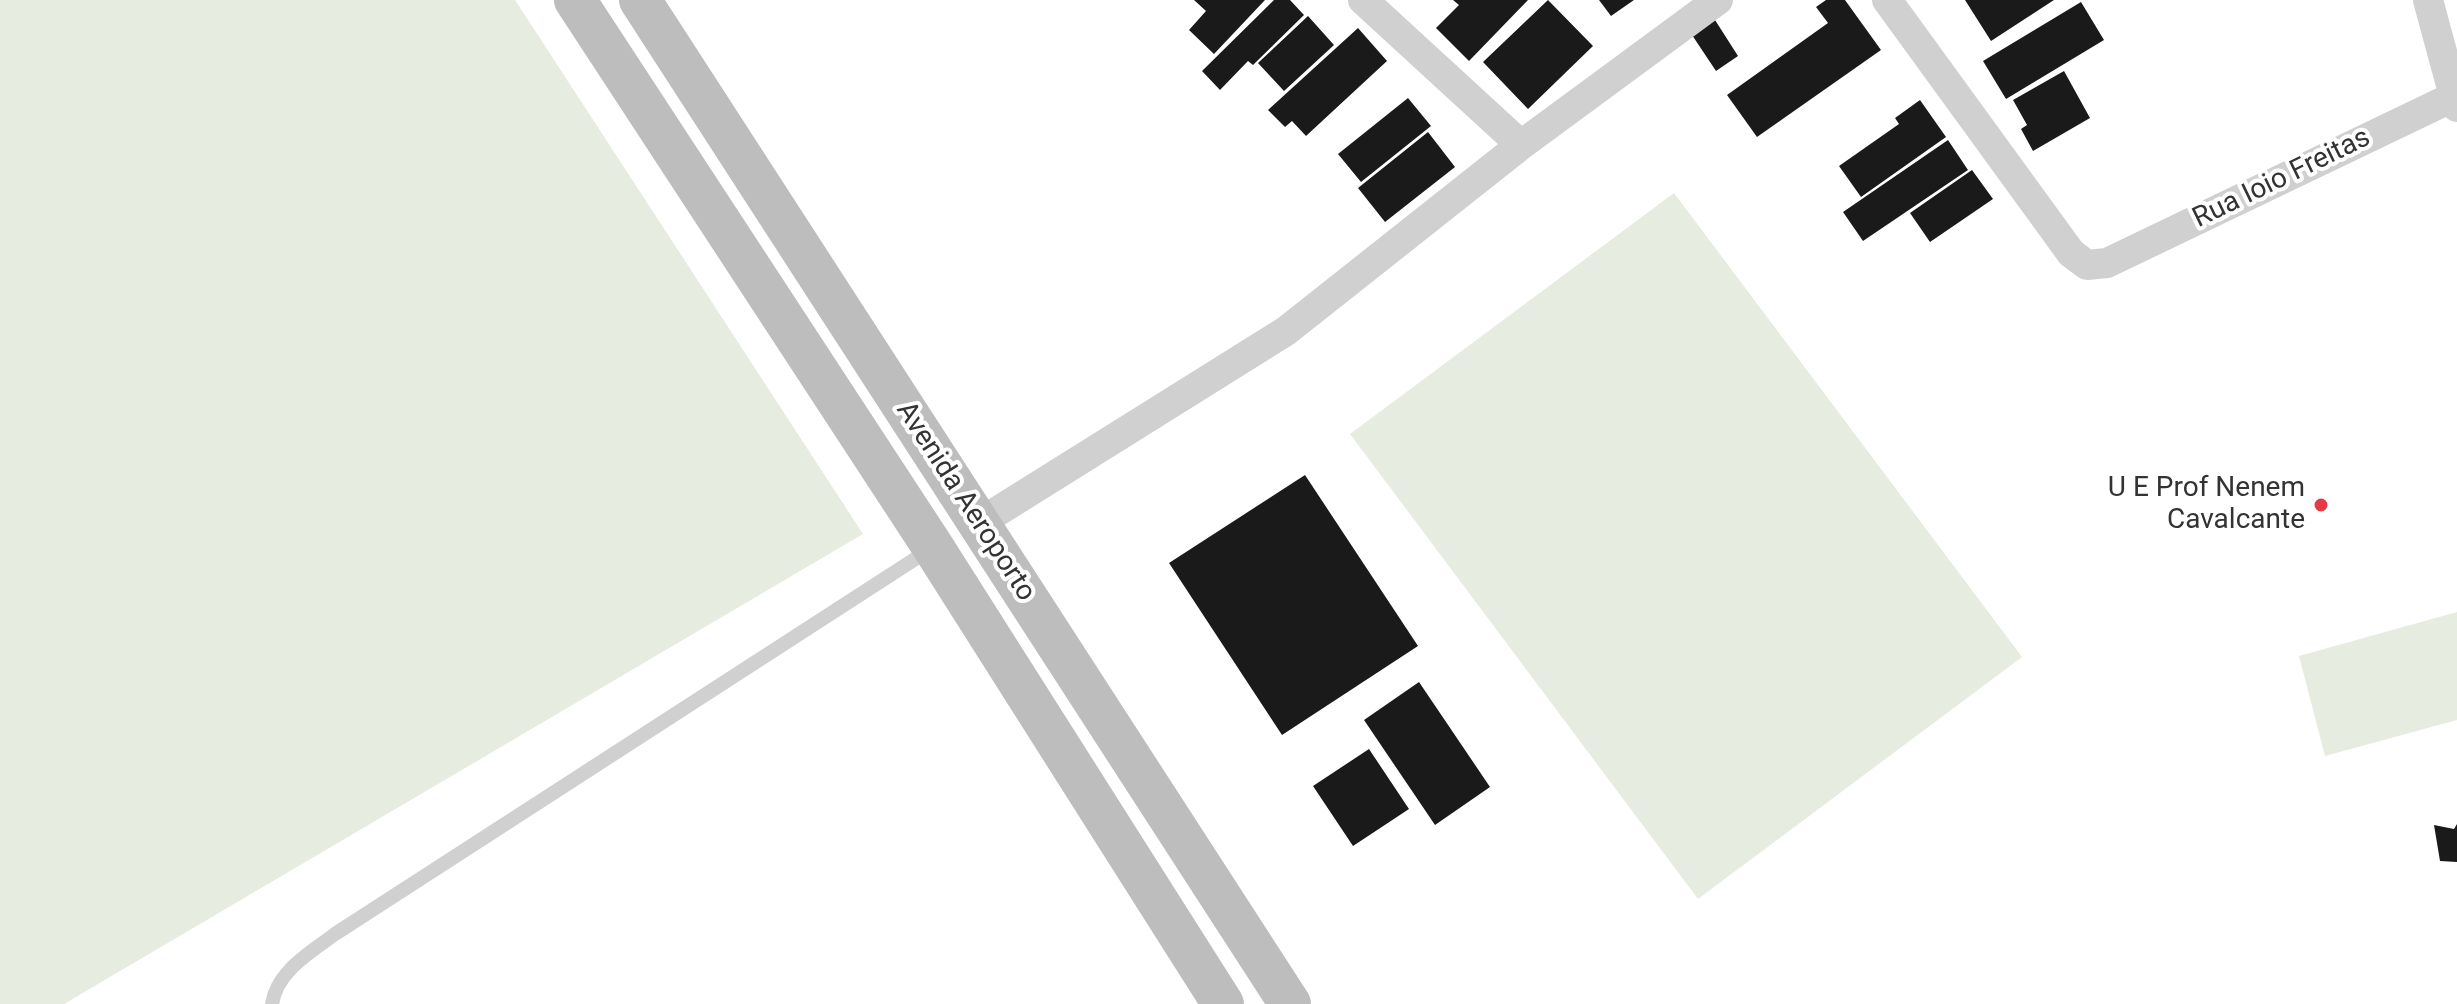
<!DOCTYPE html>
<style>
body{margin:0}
canvas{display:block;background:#fff}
</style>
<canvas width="2457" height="1004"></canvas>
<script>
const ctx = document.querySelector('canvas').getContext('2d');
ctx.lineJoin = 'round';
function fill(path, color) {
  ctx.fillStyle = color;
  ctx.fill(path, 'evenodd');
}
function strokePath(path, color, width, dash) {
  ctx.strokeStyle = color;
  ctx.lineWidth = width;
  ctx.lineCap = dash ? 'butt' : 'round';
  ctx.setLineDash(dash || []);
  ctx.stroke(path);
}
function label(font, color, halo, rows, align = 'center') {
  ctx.font = font + ' Roboto,sans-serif';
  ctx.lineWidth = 8;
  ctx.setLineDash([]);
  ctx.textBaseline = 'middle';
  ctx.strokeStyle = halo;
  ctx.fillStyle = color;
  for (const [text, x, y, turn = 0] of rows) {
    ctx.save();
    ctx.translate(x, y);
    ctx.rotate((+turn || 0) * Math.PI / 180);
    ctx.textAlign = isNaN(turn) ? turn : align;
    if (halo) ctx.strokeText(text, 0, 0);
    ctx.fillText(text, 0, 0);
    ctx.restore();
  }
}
const green = new Path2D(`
 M0,0H515L863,534L64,1004H0Z
 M1674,193L2022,657L1698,899L1350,434Z
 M2457,612V720L2325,756L2299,656Z`);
const building = new Path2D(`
 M1194,0H1265L1214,54L1189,30L1206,11Z
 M1274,0H1290L1304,15L1253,65L1248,61L1220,90L1202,71Z
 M1453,0H1528L1469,61L1436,28L1459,5Z
 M1548,0L1593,46L1528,109L1483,62Z
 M1599,0H1634L1611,16Z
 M1826,0H1845L1881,50L1757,137L1727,95L1828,23L1816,7Z
 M1965,0H2054L1991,41Z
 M2081,2L2104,40L2006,99L1983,61Z
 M1308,16L1334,45L1284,91L1258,63Z
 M1715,20L1738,56L1716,71L1692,35Z
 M1358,28L1387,61L1306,136L1292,121L1285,127L1268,110Z
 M2064,71L2090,118L2033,151L2021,129L2027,125L2013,100Z
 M1408,98L1431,126L1361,182L1338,154Z
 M1920,100L1946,137L1861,197L1839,166L1899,124L1895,118Z
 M1428,132L1455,167L1385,222L1358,188Z
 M1948,140L1968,170L1863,241L1843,212Z
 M1972,170L1993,199L1930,242L1910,213Z
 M1305,475L1418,646L1282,735L1169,563Z
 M1419,682L1490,787L1435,825L1364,720Z
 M1369,749L1409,809L1353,846L1313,786Z
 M2457,824V862L2440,861L2434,825L2454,829Z`);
const lane = new Path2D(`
 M272,1004C277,971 310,953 335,934L929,550`);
const street = new Path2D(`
 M1363,0L1521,145
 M1887,0L2071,253L2087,265L2107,263L2457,95
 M2428,0L2457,107
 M979,523L1286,331L1521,145L1718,0`);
const secondary = new Path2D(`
 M575,0L933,547L1223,1004
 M640,0L1290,1004`);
const markers = [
 [2321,505,8,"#e63946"]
];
const streetNames = [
 ["Rua Ioio Freitas",2282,179,-26],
 ["Avenida Aeroporto",965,502,57]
];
const poiNames = [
 ["U E Prof Nenem",2305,489],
 ["Cavalcante",2305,521]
];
fill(green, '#e6ecdf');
fill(building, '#1a1a1a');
strokePath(lane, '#d0d0d0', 14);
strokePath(street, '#d0d0d0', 30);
strokePath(secondary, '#bdbdbd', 42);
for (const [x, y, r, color] of markers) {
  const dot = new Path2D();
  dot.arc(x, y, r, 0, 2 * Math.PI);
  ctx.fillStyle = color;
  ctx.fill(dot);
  strokePath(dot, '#fff', 3);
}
label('28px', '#333', '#fff', streetNames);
label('28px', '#333', '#fff', poiNames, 'right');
</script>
